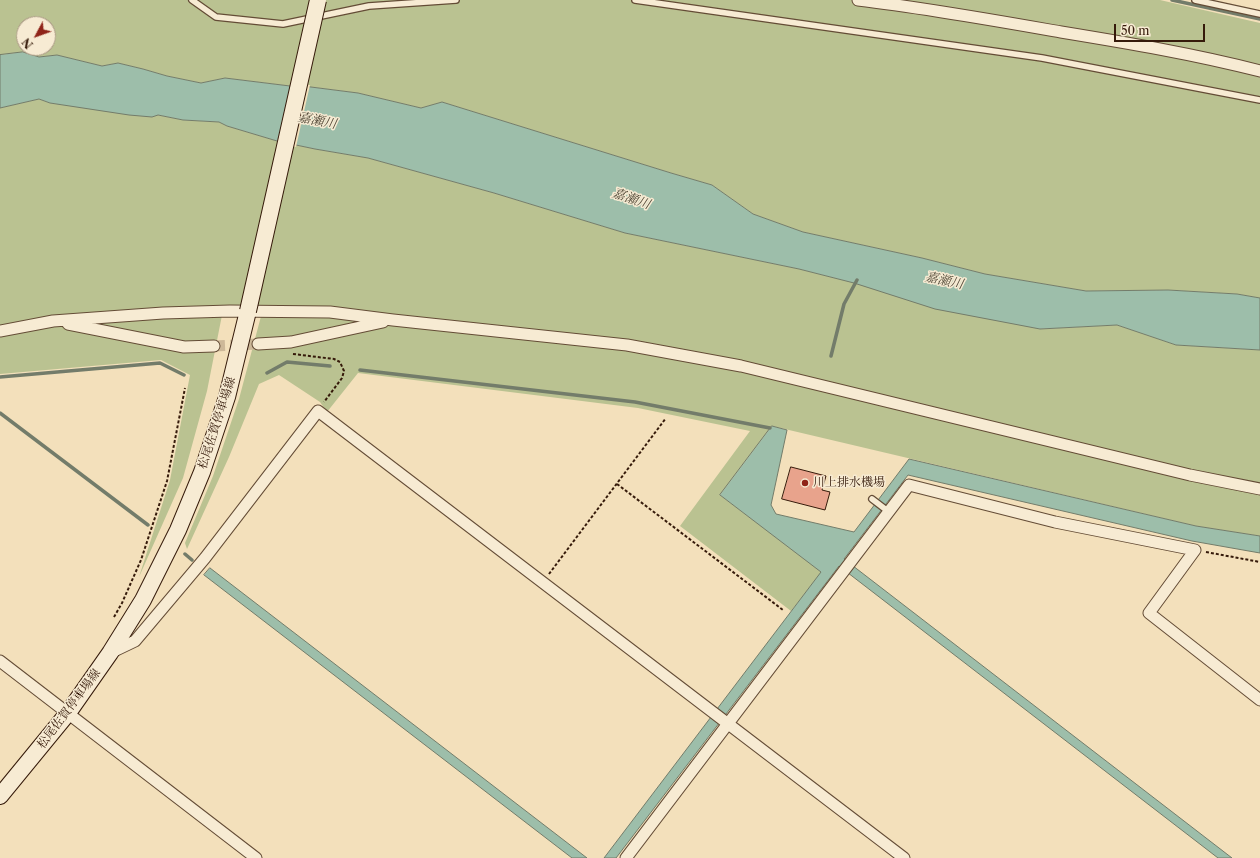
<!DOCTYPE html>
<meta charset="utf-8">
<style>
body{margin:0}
#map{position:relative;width:1260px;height:858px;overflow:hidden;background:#f3e0bb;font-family:"Libre Caslon Text",serif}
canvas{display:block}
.north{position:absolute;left:16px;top:16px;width:40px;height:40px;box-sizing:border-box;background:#f7ebd3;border:1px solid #a99783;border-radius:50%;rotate:229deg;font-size:11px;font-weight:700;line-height:16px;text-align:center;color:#351a0a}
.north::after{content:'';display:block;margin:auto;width:14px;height:18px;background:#8f2418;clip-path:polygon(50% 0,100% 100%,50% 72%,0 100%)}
.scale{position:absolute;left:1114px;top:24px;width:91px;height:18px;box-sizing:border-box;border:2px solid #351a0a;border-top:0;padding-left:5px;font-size:12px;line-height:14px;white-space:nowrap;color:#351a0a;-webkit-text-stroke:3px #f7ebd3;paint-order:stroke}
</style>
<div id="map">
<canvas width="1260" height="858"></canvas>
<div class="north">N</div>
<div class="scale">50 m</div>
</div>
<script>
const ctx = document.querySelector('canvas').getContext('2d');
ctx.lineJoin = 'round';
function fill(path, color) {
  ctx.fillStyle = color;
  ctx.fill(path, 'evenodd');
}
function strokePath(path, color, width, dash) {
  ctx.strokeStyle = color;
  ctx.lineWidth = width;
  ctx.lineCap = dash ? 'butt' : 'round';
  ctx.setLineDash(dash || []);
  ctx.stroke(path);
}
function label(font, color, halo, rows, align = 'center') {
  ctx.font = font + ' "Libre Caslon Text","Noto Serif JP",serif';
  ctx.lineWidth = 3;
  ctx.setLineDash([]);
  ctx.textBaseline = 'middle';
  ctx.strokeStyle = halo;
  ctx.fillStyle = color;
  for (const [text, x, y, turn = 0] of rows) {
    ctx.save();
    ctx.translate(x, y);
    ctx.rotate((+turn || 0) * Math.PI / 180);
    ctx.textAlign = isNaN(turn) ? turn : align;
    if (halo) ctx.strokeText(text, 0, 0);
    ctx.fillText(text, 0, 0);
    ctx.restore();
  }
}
const green = new Path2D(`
 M0,0H1160L1260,23V298L1237,294L1168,290L1086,291L985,274L922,258L803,232L753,214L712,185L671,173L442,102L421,108L358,93L303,86H290L225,78L201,83L167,76L143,69L118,63L102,66L57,55L39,57L23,52L0,55ZM24,24H48V48H24Z
 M39,99L50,103L158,115L183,120L219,122L227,126L277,141L315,149L368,158L494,193L625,233L799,269L1040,329L1117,325L1176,345L1260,350V536L1196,526L772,426L720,495L822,572L791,611L680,526L750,431L638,408L358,373L327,412L320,402L279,375L259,384L229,457L187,549L185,543L213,476L239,399L264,305H224L207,391L183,478L139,577L170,480L190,375L161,360L0,374V108Z`);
const water = new Path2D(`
 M23,52L39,57L57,55L102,66L118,63L143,69L167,76L201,83L225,78L290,86H303L358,93L421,108L442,102L671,173L712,185L753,214L803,232L922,258L985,274L1086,291L1168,290L1237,294L1260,298V350L1176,345L1117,325L1040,329L935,309L854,283L799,269L625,233L494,193L368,158L315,149L277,141L227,126L219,122L183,120L158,115L152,117L129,115L50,103L39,99L0,108V55Z
 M772,426L787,430L771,505L776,514L854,532L909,459L1196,526L1260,536V553L1192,541L908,475L844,559L1232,858H1218L839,566L616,858H604L821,572L720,495Z
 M210,568L587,858H572L204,575Z`);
const pier = new Path2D(`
 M291,84L310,85L296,147L277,143Z`);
const stream = new Path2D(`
 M1172,0L1260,19
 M831,356L844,304L857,280
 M360,370L635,402L770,428
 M267,373L287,362L330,366
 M0,377L160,363L184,375
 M0,413L148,525
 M185,554L192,560`);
const building = new Path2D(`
 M791,467L826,476L822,490L830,492L825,510L782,499Z`);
const minorTunnel = new Path2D(`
 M214,346L258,344`);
const path = new Path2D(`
 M293,354L334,359L340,362L344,371L342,378L324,402
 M617,484L783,610
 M1206,552L1260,562
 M549,574L666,418
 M114,617L122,603L141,560L167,481L185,388`);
const service = new Path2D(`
 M192,0L216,17L283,24L369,6L456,0
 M635,0L1042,58L1260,100
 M1195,0L1260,14
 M872,499L889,512`);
const minor = new Path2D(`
 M858,0C926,8 993,20 1061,32C1128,43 1194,54 1260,71
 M68,324L184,347L214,346
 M0,331L53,321L163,313L230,311L330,312L393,320L627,345L741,366L1190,475L1260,489
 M258,344L291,342L383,322
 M110,653L135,641L205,558L318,411L904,858
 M0,661L256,858
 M626,858L909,485L1055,522L1195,550L1149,613L1260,700`);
const secondary = new Path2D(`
 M0,796L68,713L110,653L143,600L178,530L202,472L227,397L248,311`);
const secondaryBridge = new Path2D(`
 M248,311L318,0`);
const markers = [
 [805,483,4,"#8f2418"]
];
const streetNames = [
 ["松尾佐賀停車場線",217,423,-72],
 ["松尾佐賀停車場線",69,709,-53]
];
const poiNames = [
 ["川上排水機場",813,483]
];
const waterNames = [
 ["嘉瀬川",317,121,11],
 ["嘉瀬川",631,199,19],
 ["嘉瀬川",944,281,12]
];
fill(green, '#bac291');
fill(water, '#9dbeaa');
strokePath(water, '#737c6a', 1);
fill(pier, '#f3e0bb');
strokePath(stream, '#737c6a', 3.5);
fill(building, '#e8a38c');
strokePath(building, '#351a0a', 1);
strokePath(minorTunnel, '#cdb898', 11, [11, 5.5]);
strokePath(service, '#644c36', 8);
strokePath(minor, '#644c36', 13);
strokePath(secondary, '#351a0a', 18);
strokePath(path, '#351a0a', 2, [3, 2]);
strokePath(service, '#f7ebd3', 5.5);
strokePath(minor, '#f7ebd3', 11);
strokePath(secondary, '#f7ebd3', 16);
strokePath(secondaryBridge, '#351a0a', 18, []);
strokePath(secondaryBridge, '#f7ebd3', 16);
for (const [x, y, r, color] of markers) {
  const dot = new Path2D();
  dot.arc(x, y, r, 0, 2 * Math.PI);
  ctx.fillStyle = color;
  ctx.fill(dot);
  strokePath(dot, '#f7ebd3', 1.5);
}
label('12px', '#351a0a', '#f7ebd3', streetNames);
label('12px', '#351a0a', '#f7ebd3', poiNames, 'left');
label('italic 13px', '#544b3a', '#f7ebd3', waterNames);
</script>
